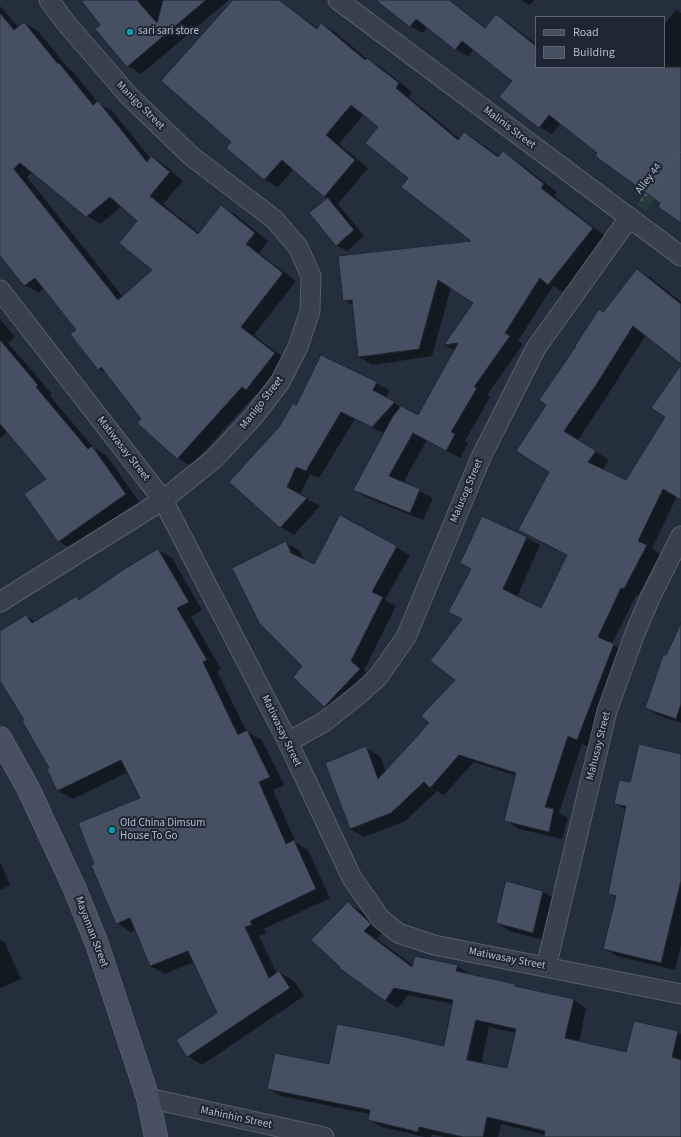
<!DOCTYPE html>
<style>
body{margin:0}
#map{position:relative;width:681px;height:1137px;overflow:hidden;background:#242f3e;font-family:"Source Sans 3",sans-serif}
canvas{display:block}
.legend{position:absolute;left:535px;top:16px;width:130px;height:52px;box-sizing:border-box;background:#1d2633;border:1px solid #59626f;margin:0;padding:5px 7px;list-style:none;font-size:12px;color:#b4bcc9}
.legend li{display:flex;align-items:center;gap:8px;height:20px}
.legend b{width:20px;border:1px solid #59626f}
</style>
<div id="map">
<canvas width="681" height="1137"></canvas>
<ul class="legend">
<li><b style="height:5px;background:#465061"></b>Road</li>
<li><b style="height:11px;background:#455162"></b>Building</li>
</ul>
</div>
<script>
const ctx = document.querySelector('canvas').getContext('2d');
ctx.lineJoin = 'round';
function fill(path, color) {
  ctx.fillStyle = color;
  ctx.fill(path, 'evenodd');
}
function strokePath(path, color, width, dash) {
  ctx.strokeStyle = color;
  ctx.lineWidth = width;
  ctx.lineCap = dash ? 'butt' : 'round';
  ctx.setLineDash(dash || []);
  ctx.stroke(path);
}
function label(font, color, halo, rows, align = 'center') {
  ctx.font = font + ' "Source Sans 3",sans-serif';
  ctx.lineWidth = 4;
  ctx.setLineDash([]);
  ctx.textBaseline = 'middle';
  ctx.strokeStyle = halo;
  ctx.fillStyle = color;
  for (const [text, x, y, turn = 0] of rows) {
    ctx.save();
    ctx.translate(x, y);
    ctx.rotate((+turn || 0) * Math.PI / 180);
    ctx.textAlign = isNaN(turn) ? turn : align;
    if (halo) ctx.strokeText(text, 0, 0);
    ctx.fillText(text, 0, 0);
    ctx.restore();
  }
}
const green = new Path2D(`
 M681,143V162L646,211L637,204Z`);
const shadow = new Path2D(`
 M83,0H229L141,74L128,66L102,25Z
 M234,0H278L318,28L322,24L335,32L367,59L381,67L412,92L409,97L460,139L464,133L478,141L500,157L503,153L517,161L557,192L554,196L606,237L563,292L553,286L518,341L523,344L487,395L490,397L465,441L468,443L460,458L427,440L403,483L433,498L423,520L368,498L354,490L385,434L355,419L319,478L310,474L300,495L320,506L294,535L281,527L280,428L297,406L376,383L389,390L386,399L418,416L455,351L445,345L474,302L451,288L432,356L373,365L359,357L354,306L344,300L474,242L410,178L380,127L364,114L339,144L368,168L338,204L364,236L347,251L336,245L328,199L294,169L278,187L265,180L227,148L232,142Z
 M376,0H448L456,5L486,28L496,15L509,23L536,44V67H664V25L676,10L681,13V222L661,203L561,123L552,134L540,127L500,97L513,80L474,49L468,56L455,49L428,27L423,33L410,26Z
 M521,0H534L530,5Z
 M0,6L19,28L24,23L38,31L68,68L73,72L98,103L112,111L151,159L152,157L165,165L183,181L163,204L200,234L222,207L235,214L268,241L259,253L296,281L254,335L288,361L260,397L256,394L191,466L178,458L138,423L142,419L108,375L99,369L77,330L44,288L39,293L25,285L0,254ZM32,172L87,216L100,224L122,206L139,221L153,270L123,297L27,177Z
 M638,270L651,278L681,302V363L646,335L609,393L578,440L609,460L602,470L627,481L667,417L681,367V498L677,496L652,549L660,554L638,596L636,595L612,644L628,653L591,747L582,744L559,813L568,818L562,839L519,829L506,821L517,776L474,762L444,795L437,791L405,821L364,837L350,829L366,748L380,756L386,772L430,723L457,679L527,538L540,545L517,597L542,610L568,556L534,537L550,472L518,450L604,313Z
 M0,319L15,337L8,343L52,394L50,396L94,448L107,456L140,503L73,550L59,541L48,479L8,431L0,438Z
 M286,543L299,550L304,560L314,565L396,547L410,555L385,600L396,606L364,670L373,678L339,714L325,706L303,666Z
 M158,550L172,558L202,610L191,617L221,669L217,671L247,732L262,740L284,785L273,790L296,843L308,850L330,898L264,929L266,933L259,936L277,974L279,972L294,981L304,996L202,1065L188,1056L218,1013L194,962L165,974L150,966L136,930L131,932L117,923L141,799L128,772L73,799L58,791L48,770L50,769L26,720L0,679V632L26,616L36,622L77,597L81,599Z
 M681,626V723L660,716L646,708L666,657Z
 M681,755V945L675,970L617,956L604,949L617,898L609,894L626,810L615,803L631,783Z
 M0,862L10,885L0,890Z
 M543,892L558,900L548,941L512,932L497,923Z
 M348,903L361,911L383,932L377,939L414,966H457L470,974V975L573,1000L586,1008L579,1042L627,1053L634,1022L681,1034V1137H545V1135L501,1124L498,1137H444L432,1134L431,1137H425L382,1127L369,1120L370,1114L281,1096L268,1088L330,1065L444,1047L453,1004L408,995L398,1008L385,1000ZM489,1027L517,1033L508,1070L481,1064Z
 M0,940L5,943L21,979L0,988Z`);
const building = new Path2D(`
 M81,0H137L157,23L163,0H206L127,67L95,29L100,25Z
 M233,0H279L317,29L321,23L365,60L367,58L399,83L396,88L458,140L464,132L498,157L503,151L544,184L541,188L593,228L548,285L540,278L505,333L510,336L474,387L477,388L451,432L455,434L446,451L413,433L389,476L420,489L410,513L353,490L393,416L401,406L418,415L458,343L444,345L473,303L438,280L419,349L358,357L352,300L343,301L338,256L471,241L401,187L408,178L365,143L378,127L351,105L326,135L355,160L324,197L282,160L264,180L226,148L231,142L161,81Z
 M376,0H449L485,28L496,14L536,46V67H681V223L658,207L660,203L595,156L597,153L549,115L539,128L499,97L512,81L462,41L455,50L416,19L410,27Z
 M0,13L14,30L24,22L58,64L59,63L93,105L98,101L147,162L151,156L170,172L150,196L198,234L221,205L255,233L246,244L283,273L241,327L275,353L246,390L242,387L177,459L137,423L141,419L101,367L98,370L70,334L76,330L35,278L24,286L0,256ZM20,163L86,217L110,197L137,221L119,243L152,270L118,300L14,169Z
 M328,198L354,230L336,246L309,213Z
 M637,269L681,304V364L633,326L596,385L564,431L596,451L588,462L626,480L665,417L651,408L681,365V500L663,489L638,541L647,545L624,589L621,588L598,637L614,644L577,740L568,736L545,807L554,809L549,832L504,821L516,773L459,755L430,788L424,782L391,813L350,829L325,763L366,746L378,779L429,723L421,716L455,680L430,661L462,619L448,612L471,569L460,563L482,516L527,537L503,589L541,608L567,555L518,530L549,472L516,451L546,405L539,400L576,346H575L599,309L603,312Z
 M0,340L38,385L36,387L88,449L92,446L126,494L58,542L24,494L46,479L0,424Z
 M321,355L377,382L373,390L395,402L372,427L341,412L306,471L296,467L287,487L307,498L280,528L229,482L279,427L293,403L296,405Z
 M340,515L397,546L372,592L383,597L351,661L360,669L324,707L293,677L302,666L259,623L232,568L286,541L291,553L314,564Z
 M158,549L189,602L177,608L207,660L203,662L238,735L247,730L270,777L259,782L286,844L294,840L316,889L250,921L252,925L245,927L269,978L279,971L290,988L187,1057L176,1040L217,1013L188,951L150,966L130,918L116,924L91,865L94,864L78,823L140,798L121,760L57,791L47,769L49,768L22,721L24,720L0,681V631L26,615L32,623L77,596L79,600L123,570Z
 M681,623V704L676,719L645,708L663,655H666Z
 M639,744L681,754V881L661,963L603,949L616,896L608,894L626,806L614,804L619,780L630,782Z
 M506,881L543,891L533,933L496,923Z
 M348,902L371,924L364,931L412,967L415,956L458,965L456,971L515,984V986L574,999L565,1038L626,1052L634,1021L678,1031L672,1057L681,1060V1137H544L545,1131L487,1117L483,1137H463L419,1127L418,1132L368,1120L370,1110L267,1089L275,1053L329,1064L337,1024L396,1035L443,1046L444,1045L453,1000L394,988L385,1001L339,968L340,967L311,940ZM476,1020L516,1029L507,1068L467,1060Z`);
const path = new Path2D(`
 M641,201L681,150`);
const street = new Path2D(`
 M338,0L681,256
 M0,290L163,500L288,742L352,878L380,918L398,933L434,945L681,994
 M0,602L163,500L215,458L254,416L280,382L298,347L310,311L311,276L298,247L274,219L191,156L129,96L66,23L49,0
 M288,742L324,722L358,695L378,677L406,637L482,455L536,348L629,218
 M546,967L607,711L635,633L650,598L681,536
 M148,1098L324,1137`);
const secondary = new Path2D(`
 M0,738L28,788L74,887L97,944L148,1098L156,1137`);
const markers = [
 [130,32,4,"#0f9aa8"],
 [112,830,4,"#0f9aa8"]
];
const poiNames = [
 ["sari sari store",138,32],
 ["Old China Dimsum",120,824],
 ["House To Go",120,837]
];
const streetNames = [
 ["Manigo Street",140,106,45],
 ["Malinis Street",509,128,37],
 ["Alley 44",649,179,-53],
 ["Manigo Street",262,403,-52],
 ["Matiwasay Street",123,449,52],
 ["Malusog Street",467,491,-67],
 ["Matiwasay Street",281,731,64],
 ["Mahusay Street",599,746,-76],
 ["Mayaman Street",91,932,69],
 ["Matiwasay Street",507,959,11],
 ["Mahinhin Street",236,1118,12]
];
fill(green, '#263c3f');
fill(shadow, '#0007');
fill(building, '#455162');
strokePath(building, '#1f2835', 1);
strokePath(street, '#565f6c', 21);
strokePath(secondary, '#565f6c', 24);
strokePath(path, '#44595c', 2.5, [3, 3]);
strokePath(street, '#38414e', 19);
strokePath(secondary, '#465061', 22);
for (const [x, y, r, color] of markers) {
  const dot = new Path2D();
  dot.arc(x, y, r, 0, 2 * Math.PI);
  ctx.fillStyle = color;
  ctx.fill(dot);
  strokePath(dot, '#1d2633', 1.5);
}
label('11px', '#b4bcc9', '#1d2633', poiNames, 'left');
label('11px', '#b4bcc9', '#1d2633', streetNames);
</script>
